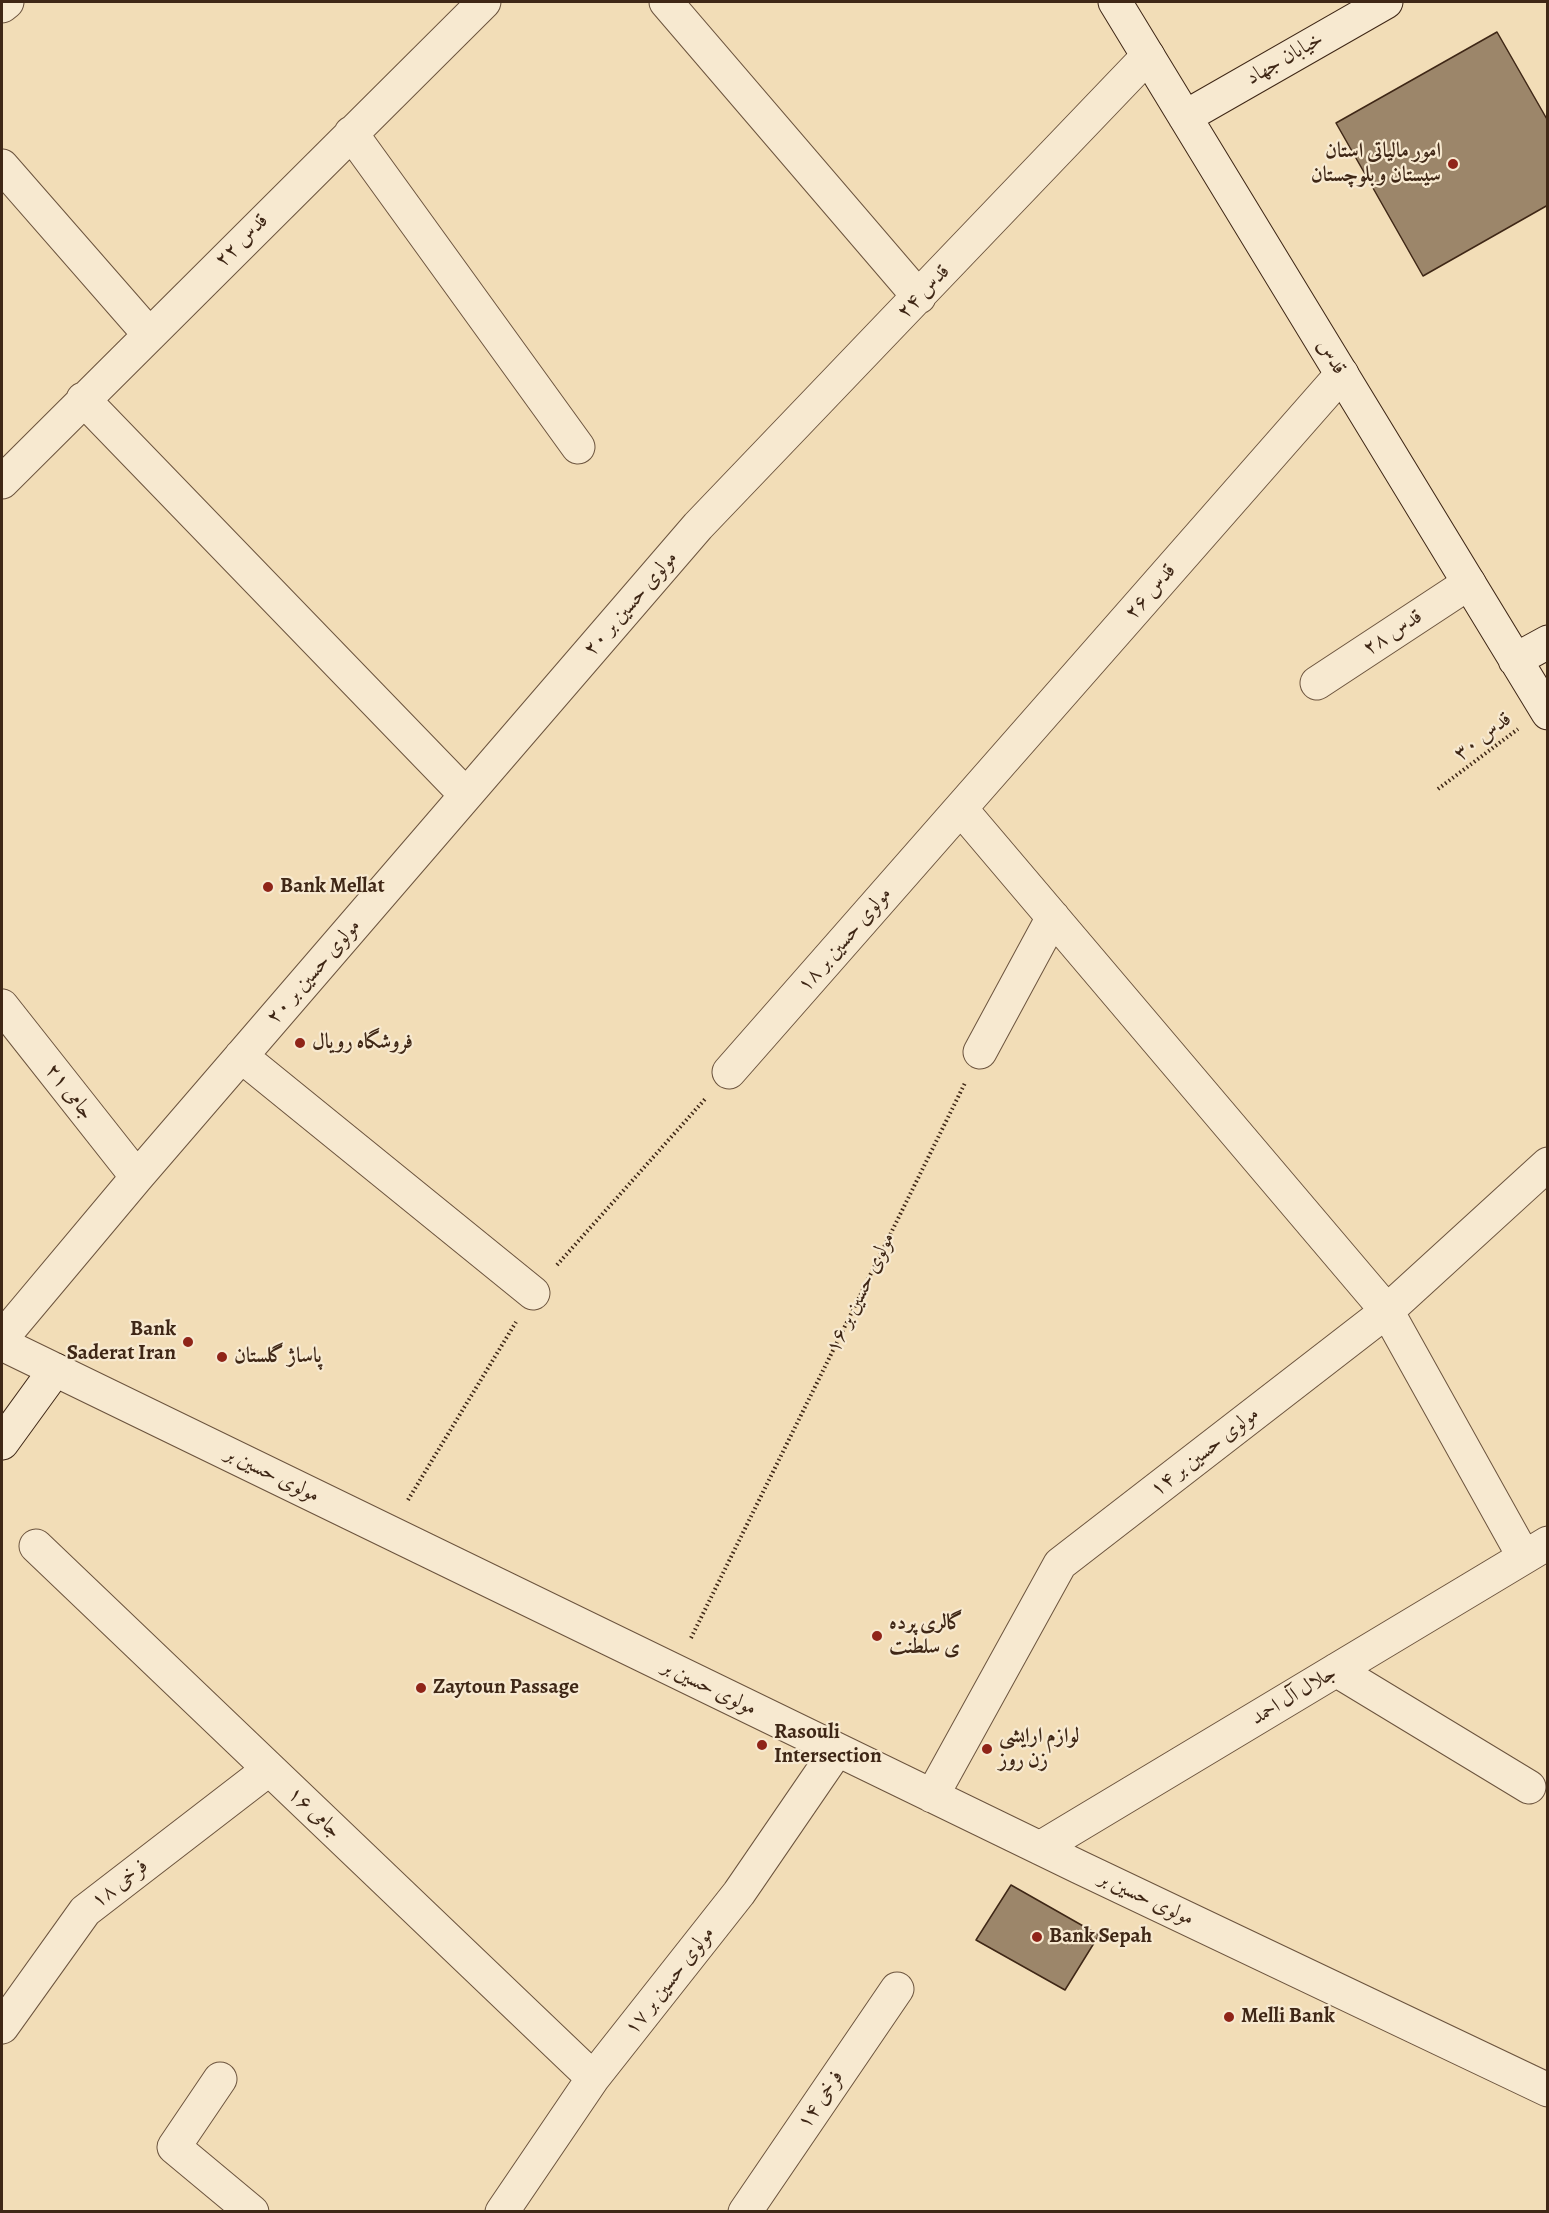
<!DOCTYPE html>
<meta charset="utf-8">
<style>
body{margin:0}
#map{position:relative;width:1549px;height:2213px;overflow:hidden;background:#f2ddb7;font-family:Alegreya,serif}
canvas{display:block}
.frame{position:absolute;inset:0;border:3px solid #3f2716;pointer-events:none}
</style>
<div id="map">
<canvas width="1549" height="2213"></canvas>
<div class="frame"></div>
</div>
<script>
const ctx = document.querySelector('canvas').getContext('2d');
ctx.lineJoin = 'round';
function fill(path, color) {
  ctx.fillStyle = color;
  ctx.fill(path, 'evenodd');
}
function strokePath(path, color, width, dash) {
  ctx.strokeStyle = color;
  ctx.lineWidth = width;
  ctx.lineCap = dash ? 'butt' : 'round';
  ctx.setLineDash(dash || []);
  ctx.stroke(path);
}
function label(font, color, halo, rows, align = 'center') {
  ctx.font = font + ' Alegreya,Amiri,serif';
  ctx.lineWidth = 4.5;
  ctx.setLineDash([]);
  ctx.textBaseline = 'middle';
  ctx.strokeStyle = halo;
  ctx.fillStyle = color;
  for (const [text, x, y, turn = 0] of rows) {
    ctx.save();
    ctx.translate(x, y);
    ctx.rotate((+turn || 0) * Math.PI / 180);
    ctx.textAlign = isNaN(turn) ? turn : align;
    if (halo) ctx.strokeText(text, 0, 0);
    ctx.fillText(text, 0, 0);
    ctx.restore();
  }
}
const building = new Path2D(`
 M1497,32L1548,121V205L1423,276L1336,123Z
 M1011,1885L1099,1935L1065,1990L976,1940Z`);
const path = new Path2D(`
 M1438,789L1518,729
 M557,1265L706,1098
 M408,1500L516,1322
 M691,1638L965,1083`);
const street = new Path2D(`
 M666,2L919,297
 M2,6L7,2
 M351,133L578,447
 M2,166L148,333
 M83,399L466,795
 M2,482L484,2
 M1317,683L1469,583
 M961,809L1387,1311L1524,1557
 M2,1006L137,1177
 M980,1052L1053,917
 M241,1056L533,1293
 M729,1072L1342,374
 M2,1338L137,1177L698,526L1148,56
 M2,1344L1079,1867L1548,2090
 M36,1546L593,2078
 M1336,1670L1529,1787
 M932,1796L1060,1564L1387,1311L1548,1164
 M1040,1848L1548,1543
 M2,2027L85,1911L268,1770
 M220,2079L174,2147L252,2212
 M502,2212L593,2078L739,1893L837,1750
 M745,2212L897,1989`);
const secondary = new Path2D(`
 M1115,2L1548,713
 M1185,117L1386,2
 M1515,660L1548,642
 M2,1443L55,1370`);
const markers = [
 [1453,164,6,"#8f2418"],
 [268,887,6,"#8f2418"],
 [300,1043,6,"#8f2418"],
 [188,1342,6,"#8f2418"],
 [222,1357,6,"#8f2418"],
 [877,1636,6,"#8f2418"],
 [421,1688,6,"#8f2418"],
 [762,1745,6,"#8f2418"],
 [987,1749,6,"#8f2418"],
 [1037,1937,6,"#8f2418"],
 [1229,2017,6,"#8f2418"]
];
const streetNames = [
 ["خیابان جهاد",1285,59,-30],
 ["قدس ۲۲",242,241,-45],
 ["قدس ۲۴",924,292,-46],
 ["قدس",1331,357,59],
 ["قدس ۲۶",1151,592,-49],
 ["مولوی حسین بر ۲۰",631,604,-49],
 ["قدس ۲۸",1393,633,-33],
 ["قدس ۳۰",1483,737,-37],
 ["مولوی حسین بر ۱۸",845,940,-49],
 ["مولوی حسین بر ۲۰",314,972,-49],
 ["جامی ۲۱",69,1092,52],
 ["مولوی حسین بر ۱۶",861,1293,-64],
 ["مولوی حسین بر ۱۴",1205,1452,-38],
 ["مولوی حسین بر",272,1475,26],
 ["مولوی حسین بر",709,1688,26],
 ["جلال آل احمد",1294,1696,-31],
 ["جامی ۱۶",314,1813,43],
 ["فرخی ۱۸",120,1884,-38],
 ["مولوی حسین بر",1146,1899,25],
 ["مولوی حسین بر ۱۷",670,1981,-52],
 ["فرخی ۱۴",821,2100,-56]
];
const poiNames = [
 ["امور مالیاتی استان",1441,152,"right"],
 ["سیستان و بلوچستان",1441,176,"right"],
 ["Bank Mellat",280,887],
 ["فروشگاه رویال",312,1043],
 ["Bank",176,1330,"right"],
 ["Saderat Iran",176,1354,"right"],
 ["پاساژ گلستان",234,1357],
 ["گالری پرده",889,1624],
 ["ی سلطنت",889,1648],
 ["Zaytoun Passage",433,1688],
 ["Rasouli",774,1733],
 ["Intersection",774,1757],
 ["لوازم ارایشی",999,1737],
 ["زن روز",999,1761],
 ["Bank Sepah",1049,1937],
 ["Melli Bank",1241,2017]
];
fill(building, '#9c866a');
strokePath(building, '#3f2716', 1.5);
strokePath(street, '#6c543e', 35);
strokePath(secondary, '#3f2716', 35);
strokePath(path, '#3f2716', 4, [1.5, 3]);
strokePath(street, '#f7e9d0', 33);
strokePath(secondary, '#f7e9d0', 33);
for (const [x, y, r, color] of markers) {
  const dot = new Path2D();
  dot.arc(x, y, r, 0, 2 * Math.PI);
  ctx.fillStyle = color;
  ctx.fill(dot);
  strokePath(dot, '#f7e9d0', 2);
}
label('21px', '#3f2716', '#f7e9d0', streetNames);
label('bold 21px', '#3f2716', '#f7e9d0', poiNames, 'left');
</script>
